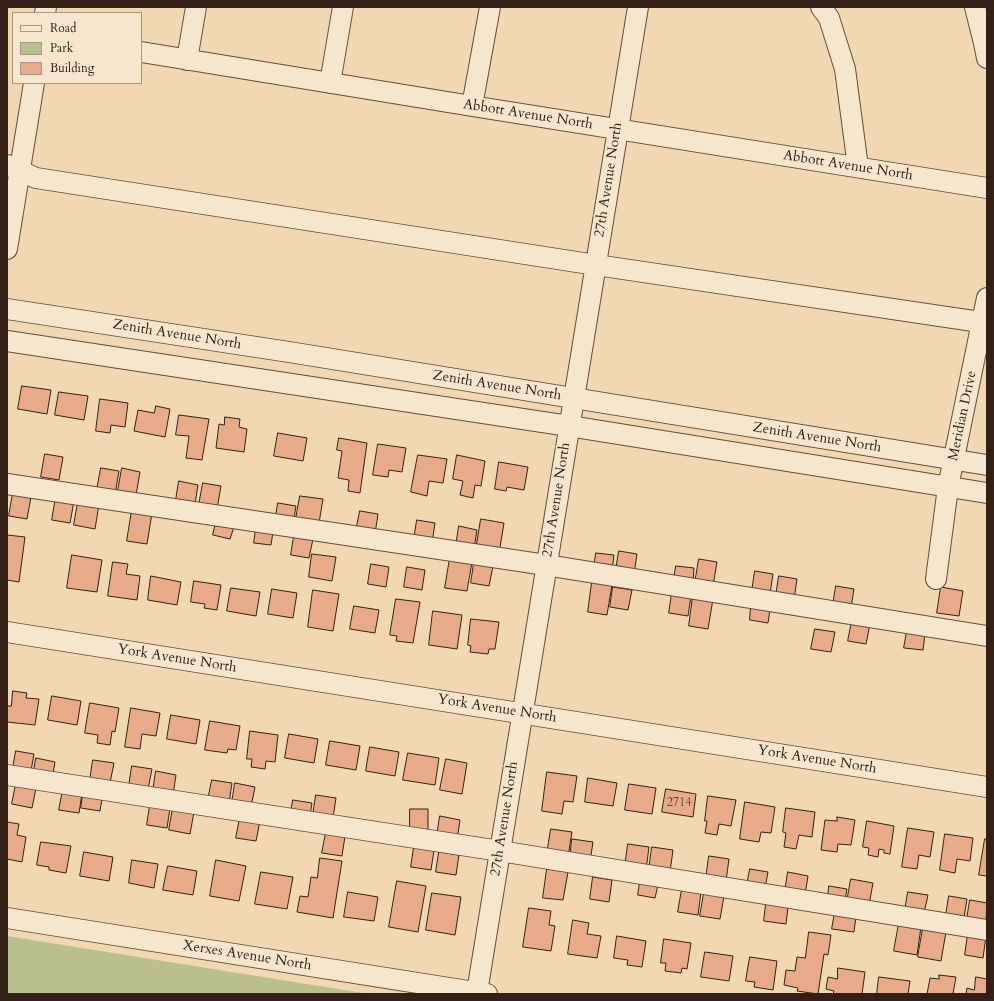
<!DOCTYPE html>
<style>
body{margin:0}
#map{position:relative;width:994px;height:1001px;overflow:hidden;background:#f1d8b2;font-family:Cardo,serif}
canvas{display:block}
.frame{position:absolute;inset:0;border:8px solid #352017;pointer-events:none}
.legend{position:absolute;left:12px;top:12px;width:130px;height:72px;box-sizing:border-box;background:#f6e6cd;border:1px solid #a99784;margin:0;padding:5px 7px;list-style:none;font-size:12px;color:#352017}
.legend li{display:flex;align-items:center;gap:8px;height:20px}
.legend b{width:20px;border:1px solid #a99784}
</style>
<div id="map">
<canvas width="994" height="1001"></canvas>
<div class="frame"></div>
<ul class="legend">
<li><b style="height:5px;background:#f6e6cd"></b>Road</li>
<li><b style="height:11px;background:#b9bf8d"></b>Park</li>
<li><b style="height:11px;background:#e7ab89"></b>Building</li>
</ul>
</div>
<script>
const ctx = document.querySelector('canvas').getContext('2d');
ctx.lineJoin = 'round';
function fill(path, color) {
  ctx.fillStyle = color;
  ctx.fill(path, 'evenodd');
}
function strokePath(path, color, width, dash) {
  ctx.strokeStyle = color;
  ctx.lineWidth = width;
  ctx.lineCap = dash ? 'butt' : 'round';
  ctx.setLineDash(dash || []);
  ctx.stroke(path);
}
function label(font, color, halo, rows, align = 'center') {
  ctx.font = font + ' Cardo,serif';
  ctx.lineWidth = 3.5;
  ctx.setLineDash([]);
  ctx.textBaseline = 'middle';
  ctx.strokeStyle = halo;
  ctx.fillStyle = color;
  for (const [text, x, y, turn = 0] of rows) {
    ctx.save();
    ctx.translate(x, y);
    ctx.rotate((+turn || 0) * Math.PI / 180);
    ctx.textAlign = isNaN(turn) ? turn : align;
    if (halo) ctx.strokeText(text, 0, 0);
    ctx.fillText(text, 0, 0);
    ctx.restore();
  }
}
const green = new Path2D(`
 M7,936L369,994H7Z`);
const building = new Path2D(`
 M22,386L51,390L47,414L18,409Z
 M59,392L88,396L84,420L55,415Z
 M100,399L128,403L125,427L111,425L110,433L96,431Z
 M156,406L170,409L165,437L134,431L138,410L154,413Z
 M179,415L209,419L202,460L186,458L189,436L176,435Z
 M225,417L240,419L239,427L247,429L244,452L216,448L219,424L224,425Z
 M278,433L307,438L303,461L274,456Z
 M339,438L367,443L360,493L348,491L349,480L338,478L342,451L337,450Z
 M378,444L406,448L402,472L389,470L388,477L373,475Z
 M45,454L63,457L59,480L41,477Z
 M418,455L447,459L443,483L429,481L427,496L411,492Z
 M457,455L485,461L481,486L475,485L473,498L460,495L463,481L453,479Z
 M499,462L528,467L524,490L507,487L506,491L495,489Z
 M101,468L119,471L115,494L97,490Z
 M122,468L140,472L136,495L118,491Z
 M179,481L198,485L195,504L176,500Z
 M203,483L221,486L217,509L199,505Z
 M13,493L31,497L27,519L9,516Z
 M300,496L323,499L319,523L296,519Z
 M56,497L74,501L70,523L52,520Z
 M78,502L99,505L95,529L74,525Z
 M278,503L296,506L294,519L276,516Z
 M132,510L152,513L147,544L127,541Z
 M360,511L378,514L375,534L356,531Z
 M481,519L504,523L499,553L476,550Z
 M417,520L435,523L432,543L414,540Z
 M216,522L234,527L230,539L213,535Z
 M459,526L477,530L474,549L456,546Z
 M256,529L273,532L271,545L254,543Z
 M7,535L25,537L19,582L7,580Z
 M294,536L313,539L309,558L291,555Z
 M619,551L637,554L634,574L616,570Z
 M596,553L614,555L612,571L594,568Z
 M312,554L336,557L332,581L309,577Z
 M72,555L102,560L97,592L67,588Z
 M450,558L472,562L467,591L445,588Z
 M699,559L717,562L713,586L695,583Z
 M113,562L128,564L126,574L140,576L137,600L108,596Z
 M474,563L493,566L489,586L471,583Z
 M371,564L389,567L386,587L368,584Z
 M676,566L694,568L693,582L674,579Z
 M407,567L425,570L422,590L404,587Z
 M755,571L773,574L770,594L752,591Z
 M151,576L181,582L177,605L148,600Z
 M779,576L797,579L794,599L776,596Z
 M194,581L221,585L217,610L204,608L205,604L191,602Z
 M592,582L612,585L607,615L588,612Z
 M836,586L854,589L851,608L833,605Z
 M613,587L632,590L628,610L610,607Z
 M941,587L963,591L959,616L937,613Z
 M231,588L260,592L256,616L227,611Z
 M272,589L297,593L293,618L268,614Z
 M313,590L339,594L333,631L308,627Z
 M672,593L691,596L688,616L669,613Z
 M693,596L713,599L708,629L689,626Z
 M396,599L420,602L413,643L396,641L397,636L390,635Z
 M751,605L770,609L768,623L750,620Z
 M354,606L379,610L375,633L350,629Z
 M433,611L462,615L457,649L429,645Z
 M471,619L499,622L495,649H489L488,654L470,652L471,646L468,645Z
 M852,621L870,624L866,644L848,641Z
 M815,629L835,632L831,652L811,649Z
 M907,631L925,634L923,650L904,648Z
 M13,691L27,693L26,698L39,699L35,725L7,722V706H11Z
 M52,696L81,701L77,725L48,720Z
 M90,703L119,708L115,732L112,731L110,745L97,743L98,735L85,733Z
 M131,708L160,713L156,736L142,734L140,749L125,747Z
 M171,715L200,720L196,744L167,739Z
 M210,721L240,726L236,750L228,749L227,753L205,750Z
 M250,731L278,735L275,762L266,761L265,769L251,767L252,759H247Z
 M289,734L318,739L314,763L285,758Z
 M330,741L360,746L356,770L326,765Z
 M370,747L399,752L395,776L366,771Z
 M16,751L34,754L31,771L13,768Z
 M408,753L439,758L435,785L403,780Z
 M36,758L55,762L53,774L34,771Z
 M446,759L467,763L462,794L440,790Z
 M93,760L114,763L110,783L90,780Z
 M132,766L152,769L148,789L129,786Z
 M156,771L176,775L173,795L153,791Z
 M547,772L577,776L573,802L564,801L562,814L542,811Z
 M588,778L617,783L613,806L585,802Z
 M212,780L232,783L229,803L208,800Z
 M235,783L255,787L251,807L232,803Z
 M16,784L36,788L32,808L12,804Z
 M629,784L656,788L652,814L625,810Z
 M666,789L696,794L693,817L662,812Z
 M63,790L82,793L79,813L59,810Z
 M83,795L102,799L100,811L81,808Z
 M316,795L336,798L333,818L313,815Z
 M708,796L736,800L731,826L719,824L717,835L705,833L707,821H705Z
 M293,800L312,803L310,815L291,812Z
 M745,802L775,807L771,833L761,832L759,842L740,839Z
 M150,805L170,808L167,828L147,825Z
 M173,808L194,812L190,834L169,830Z
 M786,808L815,812L812,837L799,835L796,849L784,847L786,833L783,832Z
 M410,809H428V834H410Z
 M440,816L460,820L457,840L437,836Z
 M837,817L855,820L851,845L838,844L837,852L821,850L825,820L837,821Z
 M240,818L260,821L256,841L236,838Z
 M867,821L894,826L890,854L884,853V850L879,849L878,857L868,855L869,848L863,847Z
 M7,822L19,824L17,835L26,837L22,862L7,859Z
 M908,828L934,832L930,857L919,855L917,869L902,867Z
 M551,829L572,832L568,857L547,854Z
 M326,833L345,836L342,856L322,853Z
 M945,834L973,838L970,861L957,859L955,873L940,870Z
 M572,839L593,842L590,862L570,859Z
 M985,839H987V876L979,875Z
 M41,842L71,846L66,873L49,870V867L37,865Z
 M628,844L649,847L646,870L625,867Z
 M414,847L434,850L431,870L411,867Z
 M652,847L673,850L670,872L649,869Z
 M84,852L113,857L109,881L80,876Z
 M439,852L459,855L456,875L436,872Z
 M709,856L729,859L726,881L706,879Z
 M320,858L342,861L333,918L297,912L300,896L308,897L311,877L317,878Z
 M132,860L158,864L154,888L129,883Z
 M216,860L246,866L239,901L210,896Z
 M168,866L197,871L193,895L163,890Z
 M547,869L568,872L563,900L543,898Z
 M750,869L768,872L765,888L747,885Z
 M261,872L293,877L287,909L255,904Z
 M788,872L808,876L805,895L785,892Z
 M593,877L612,880L609,902L590,899Z
 M851,879L873,883L869,905L847,902Z
 M397,881L426,886L418,932L389,927Z
 M640,882L658,885L655,898L638,895Z
 M829,886L847,889L845,900L828,898Z
 M682,889L701,892L698,915L678,912Z
 M348,892L378,897L374,921L344,917Z
 M908,892L928,895L924,913L905,910Z
 M432,893L461,897L455,935L426,930Z
 M704,893L724,896L720,919L700,916Z
 M949,896L967,899L964,918L946,915Z
 M970,900L987,903L986,922L967,919Z
 M766,904L788,907L786,924L764,921Z
 M529,908L551,911L549,925L555,926L551,951L523,947Z
 M835,912L856,916L854,932L832,929Z
 M573,920L589,923L587,934L601,936L597,958L568,954Z
 M899,923L921,927L917,955L894,951Z
 M923,928L946,932L941,961L918,957Z
 M809,932L831,935L828,955L824,954L818,994L797,991L798,988L784,985L786,970L795,971L797,957L805,958Z
 M968,934L986,936L983,958L965,955Z
 M617,936L646,941L642,967L627,965L628,960L614,958Z
 M664,939L691,943L687,969L682,968L681,973L665,971L666,963H661Z
 M705,952L733,956L729,981L701,977Z
 M750,957L777,961L773,990L754,987L755,982L746,981Z
 M838,968L865,972L862,994H833L834,991L826,989L828,977L837,979Z
 M939,975L956,977L953,994H927L930,978L939,979Z
 M879,977L910,981L908,994H877Z
 M976,977L987,979V994H966L967,988L974,990Z`);
const minor = new Path2D(`
 M821,7L829,18L845,69L858,167
 M975,7L984,43L987,58
 M45,13L46,7
 M141,52L472,106L987,188
 M187,60L196,7
 M330,83L343,7
 M472,106L490,7
 M7,165L36,178L596,265L987,323
 M7,249L34,83
 M7,309L289,352L987,465
 M7,341L569,426L987,493
 M7,484L546,565L987,636
 M936,579L948,487L987,298
 M7,632L987,787
 M7,775L500,851L987,930
 M7,918L487,994
 M477,992L638,7`);
const numberNames = [
 ["2714",679,803]
];
const streetNames = [
 ["Abbott Avenue North",528,115,9],
 ["Abbott Avenue North",848,166,9],
 ["27th Avenue North",609,180,-81],
 ["Zenith Avenue North",177,335,9],
 ["Zenith Avenue North",497,386,9],
 ["Meridian Drive",963,416,-78],
 ["Zenith Avenue North",817,438,9],
 ["27th Avenue North",557,500,-81],
 ["York Avenue North",177,659,9],
 ["York Avenue North",497,709,9],
 ["York Avenue North",817,760,9],
 ["27th Avenue North",505,819,-81],
 ["Xerxes Avenue North",247,956,9]
];
fill(green, '#b9bf8d');
fill(building, '#e7ab89');
strokePath(building, '#352017', 1);
strokePath(minor, '#644e3e', 22);
strokePath(minor, '#f6e6cd', 20);
label('12px', '#624334', null, numberNames);
label('14px', '#352017', '#f6e6cd', streetNames);
</script>
